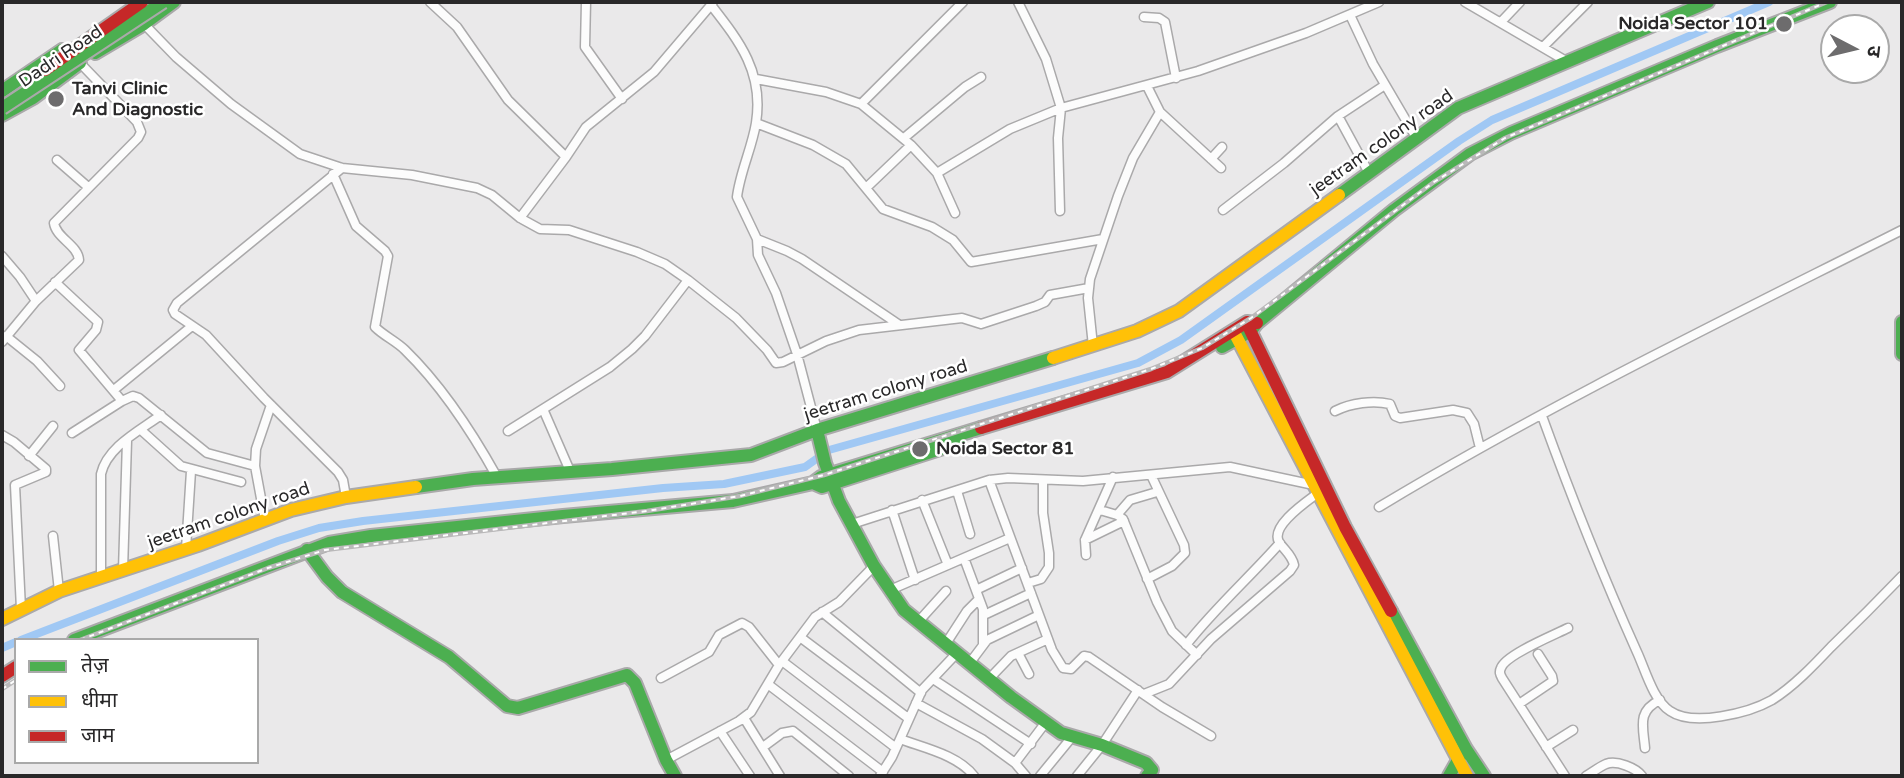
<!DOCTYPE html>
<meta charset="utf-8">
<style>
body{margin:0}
#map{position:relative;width:1904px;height:778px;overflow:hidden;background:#eae9ea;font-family:"Varela Round","Noto Sans Devanagari",sans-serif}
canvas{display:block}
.frame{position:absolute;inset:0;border:4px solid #292829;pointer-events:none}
.legend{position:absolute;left:14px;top:638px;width:245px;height:126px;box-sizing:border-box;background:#fff;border:2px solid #a9a9a9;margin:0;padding:9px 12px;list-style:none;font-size:21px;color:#292829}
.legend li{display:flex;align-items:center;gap:14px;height:35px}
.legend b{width:35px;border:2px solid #a9a9a9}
.north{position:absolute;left:1820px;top:14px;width:70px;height:70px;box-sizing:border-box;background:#fff;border:2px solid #a9a9a9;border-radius:50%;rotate:97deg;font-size:19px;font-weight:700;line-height:28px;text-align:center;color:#292829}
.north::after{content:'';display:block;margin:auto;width:24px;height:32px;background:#6d6c6d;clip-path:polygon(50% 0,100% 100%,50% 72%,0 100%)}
</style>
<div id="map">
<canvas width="1904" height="778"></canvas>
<div class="frame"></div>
<ul class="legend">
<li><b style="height:9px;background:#4caf50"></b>तेज़</li>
<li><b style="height:9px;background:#ffc107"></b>धीमा</li>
<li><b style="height:9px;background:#c62828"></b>जाम</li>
</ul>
<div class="north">उ</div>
</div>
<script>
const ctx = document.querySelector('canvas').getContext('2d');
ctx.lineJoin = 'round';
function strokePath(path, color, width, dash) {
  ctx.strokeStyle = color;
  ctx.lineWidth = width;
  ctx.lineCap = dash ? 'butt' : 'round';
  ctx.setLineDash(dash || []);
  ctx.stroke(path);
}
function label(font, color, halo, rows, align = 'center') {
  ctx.font = font + ' "Varela Round",sans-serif';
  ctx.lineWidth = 5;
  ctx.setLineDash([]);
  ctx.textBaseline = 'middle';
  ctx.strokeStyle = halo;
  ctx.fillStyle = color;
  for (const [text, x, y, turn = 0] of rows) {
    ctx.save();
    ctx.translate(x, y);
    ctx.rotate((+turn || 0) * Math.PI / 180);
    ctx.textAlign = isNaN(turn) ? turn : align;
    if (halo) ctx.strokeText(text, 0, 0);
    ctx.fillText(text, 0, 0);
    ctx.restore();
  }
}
const canal = new Path2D(`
 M21,640L278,541L319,528L363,521L663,488L724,484L805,467L829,450L1138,363L1181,340L1459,141L1492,120L1769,2
 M2,648L16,642`);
const street = new Path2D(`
 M430,2L457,27L508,100L566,157
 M586,2L585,47L622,99
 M713,2L711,5C740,42 764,73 756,123C752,148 740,172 737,197L757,239L758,255L776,293L797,354L817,430
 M1018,2L1046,59L1061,108L1058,138L1060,211
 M1465,2L1566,61
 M1350,15L1373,64L1417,139
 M1144,17L1159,18L1165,22L1176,78
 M1501,22L1520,2
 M144,24L176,57L231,104L300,154L342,168L412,175L477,188L492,195L520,218L540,229L569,230L637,252L665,264L688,280L736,318L767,350L776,363L783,362L826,341L859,330L962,318L981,324L1036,306L1045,302L1050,295L1089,288
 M1543,47L1588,2
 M756,79L826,92L861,104L911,145L866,188
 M861,104L963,2
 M1160,112L1221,168
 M1338,116L1369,173
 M756,123L813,145L846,164L883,209L932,227L953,240L971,262L1103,239
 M904,138L965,87L981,77
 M911,145L937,173L955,213
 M1211,159L1222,147
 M57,160L88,187
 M342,168L177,303L173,310L175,314L206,335L264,398L338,472L343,480L346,497
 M937,173L1010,129L1061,108L1198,71L1306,33L1379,2
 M333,174L356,226L385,251L388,256L375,327C384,336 396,341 405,350C442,386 472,432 497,477
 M1223,210L1284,163L1338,116L1385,85
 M520,218L566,157L586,127L654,72L711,5
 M757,239L787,251L802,259L898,324
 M2,256L20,277L36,301
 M55,282L98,322L96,330L79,350L122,401L133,396L139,398L207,453L255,466
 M6,336L37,361L60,386
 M2,342L36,301L79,260C78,245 56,238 54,223L138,138L141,132L137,122L80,63
 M1093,346L1088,298L1090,279L1118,196L1133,158L1160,112L1147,86
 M115,389L192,326
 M543,409L570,471
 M1335,411C1351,403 1373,400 1390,404L1395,416L1400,418L1453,410L1467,413L1474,424L1480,448
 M1542,416C1571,496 1602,574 1637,652C1645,669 1653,700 1670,711C1693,727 1749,713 1772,700C1794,686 1813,666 1831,647C1855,624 1879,600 1902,576
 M141,430L181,466L241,482
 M508,431L610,367L632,349L645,336L688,280
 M72,433L122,401
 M2,435L14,442L46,469V472L15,485L21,609
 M29,456L53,426
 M989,480L1052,650L1063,668L1071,669L1084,656L1089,657L1162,707L1211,736
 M957,491L970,534
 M922,500L948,565
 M1379,507C1548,405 1726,319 1902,230
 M892,510L915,580
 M1100,510L1117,515L1123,519L1157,602L1172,631L1197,655
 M1117,515L1130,500L1157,492
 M265,520L255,466L256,449L271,405
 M852,524L989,480L1008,478L1083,481L1230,467L1314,485
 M53,536L59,591
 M1085,540L1124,521
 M186,549L191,471
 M1086,555L1085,540L1113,477
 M964,558L983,609V644
 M123,570L127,441
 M101,577V474C107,447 139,431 161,415
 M1147,579L1172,566L1185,553L1184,545L1151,475
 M1028,583L1041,579L1049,567V553L1043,513V480
 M890,590L1010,538
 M976,590L1022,568
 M822,612L921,693
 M984,615L1031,593
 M918,622L946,591
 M800,637L908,718
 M945,645L967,611L979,599
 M1186,645C1215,608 1249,578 1280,543
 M1018,653L1029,674
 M782,661L896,748
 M969,664L987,640L1039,615
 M661,678L709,652L719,635L742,623L749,627L779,665
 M933,679L1031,744
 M988,680L1011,656L1048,639
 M769,685L883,772
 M1144,694L1169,684L1211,639L1290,571L1294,565C1292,555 1284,550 1279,542C1270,526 1306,502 1318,493
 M916,703L982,739L1015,763L1046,722
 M1519,704L1553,681L1552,676L1538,654
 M744,718L780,776
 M720,731L750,776
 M900,739C924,748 958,755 974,776
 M763,747L782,733L793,731L849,776
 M1546,747L1573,730
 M1645,748C1643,726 1637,711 1660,700
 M666,760L739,721L751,712L779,665L815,617L839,602L874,566
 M1015,763L1026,776
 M880,776L892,757L922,690L956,654
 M1040,776L1072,737
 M1077,776L1102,745L1138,690
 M1565,776L1502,678C1500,674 1499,672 1501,668C1505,655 1554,635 1568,628
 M1586,776C1593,772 1599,767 1606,764C1617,760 1636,768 1642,776`);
const fast = new Path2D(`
 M95,53L144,24L174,2
 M2,91L62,50
 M2,115L33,98L80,63
 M1339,195L1458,108L1708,2
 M1902,322V354
 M1222,347L1251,331L1257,323L1394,210L1470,154L1511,133L1717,46L1830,2
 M817,430L825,463L839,501L874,566L904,610L1011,697L1061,733L1102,745L1146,763L1152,770L1147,776
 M813,483L822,487L959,443
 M416,487L473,479L612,469L751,455L817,430L1053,358
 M307,550L327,577L342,592L449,657L507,706L518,708L627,675L635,683L666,760L675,776
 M1391,611L1466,749L1484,776
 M74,640L329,543L371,536L563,516L733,501L813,483L821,477L981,428
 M1449,776L1461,755`);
const slow = new Path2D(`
 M1235,334L1467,776
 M1053,358L1137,331L1179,311L1339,195
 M2,619L59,591L198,545L291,510L346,497L416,487`);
const jam = new Path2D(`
 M1248,326L1345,527L1391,611
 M981,428L1167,372L1247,322L1257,323
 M2,676L16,667`);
const rail = new Path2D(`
 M80,640L268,568L325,550L647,511L740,496L824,475L1151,369L1202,348L1251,318L1434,182L1505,138L1827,2
 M2,689L16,680`);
const fastBridge = new Path2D(`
 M2,108L163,2`);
const jamBridge = new Path2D(`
 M45,70L142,2`);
const markers = [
 [1784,24,9,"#6d6c6d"],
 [56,99,9,"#6d6c6d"],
 [920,449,9,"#6d6c6d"]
];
const poiNames = [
 ["Noida Sector 101",1768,24,"right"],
 ["Tanvi Clinic",72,89],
 ["And Diagnostic",72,110],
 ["Noida Sector 81",936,449]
];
const streetNames = [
 ["Dadri Road",61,57,-34],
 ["jeetram colony road",1382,143,-35],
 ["jeetram colony road",886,391,-17],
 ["jeetram colony road",229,516,-19]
];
strokePath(canal, '#a0c8f4', 8);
strokePath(street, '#aaa9aa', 11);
strokePath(fast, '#aaa9aa', 16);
strokePath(slow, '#aaa9aa', 16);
strokePath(jam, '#aaa9aa', 16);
strokePath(street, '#fcfcfc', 8);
strokePath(fast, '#4caf50', 12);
strokePath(slow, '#ffc107', 12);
strokePath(jam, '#c62828', 12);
strokePath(rail, '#bab9ba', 4.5);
strokePath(rail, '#fff', 2, [5]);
strokePath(fastBridge, '#aaa9aa', 16, []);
strokePath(jamBridge, '#aaa9aa', 16, []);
strokePath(fastBridge, '#4caf50', 12);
strokePath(jamBridge, '#c62828', 12);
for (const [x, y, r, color] of markers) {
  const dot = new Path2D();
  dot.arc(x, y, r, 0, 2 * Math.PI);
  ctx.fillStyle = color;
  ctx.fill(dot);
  strokePath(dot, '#fff', 2.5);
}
label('bold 18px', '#292829', '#fff', poiNames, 'left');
label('18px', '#292829', '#fff', streetNames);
</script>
